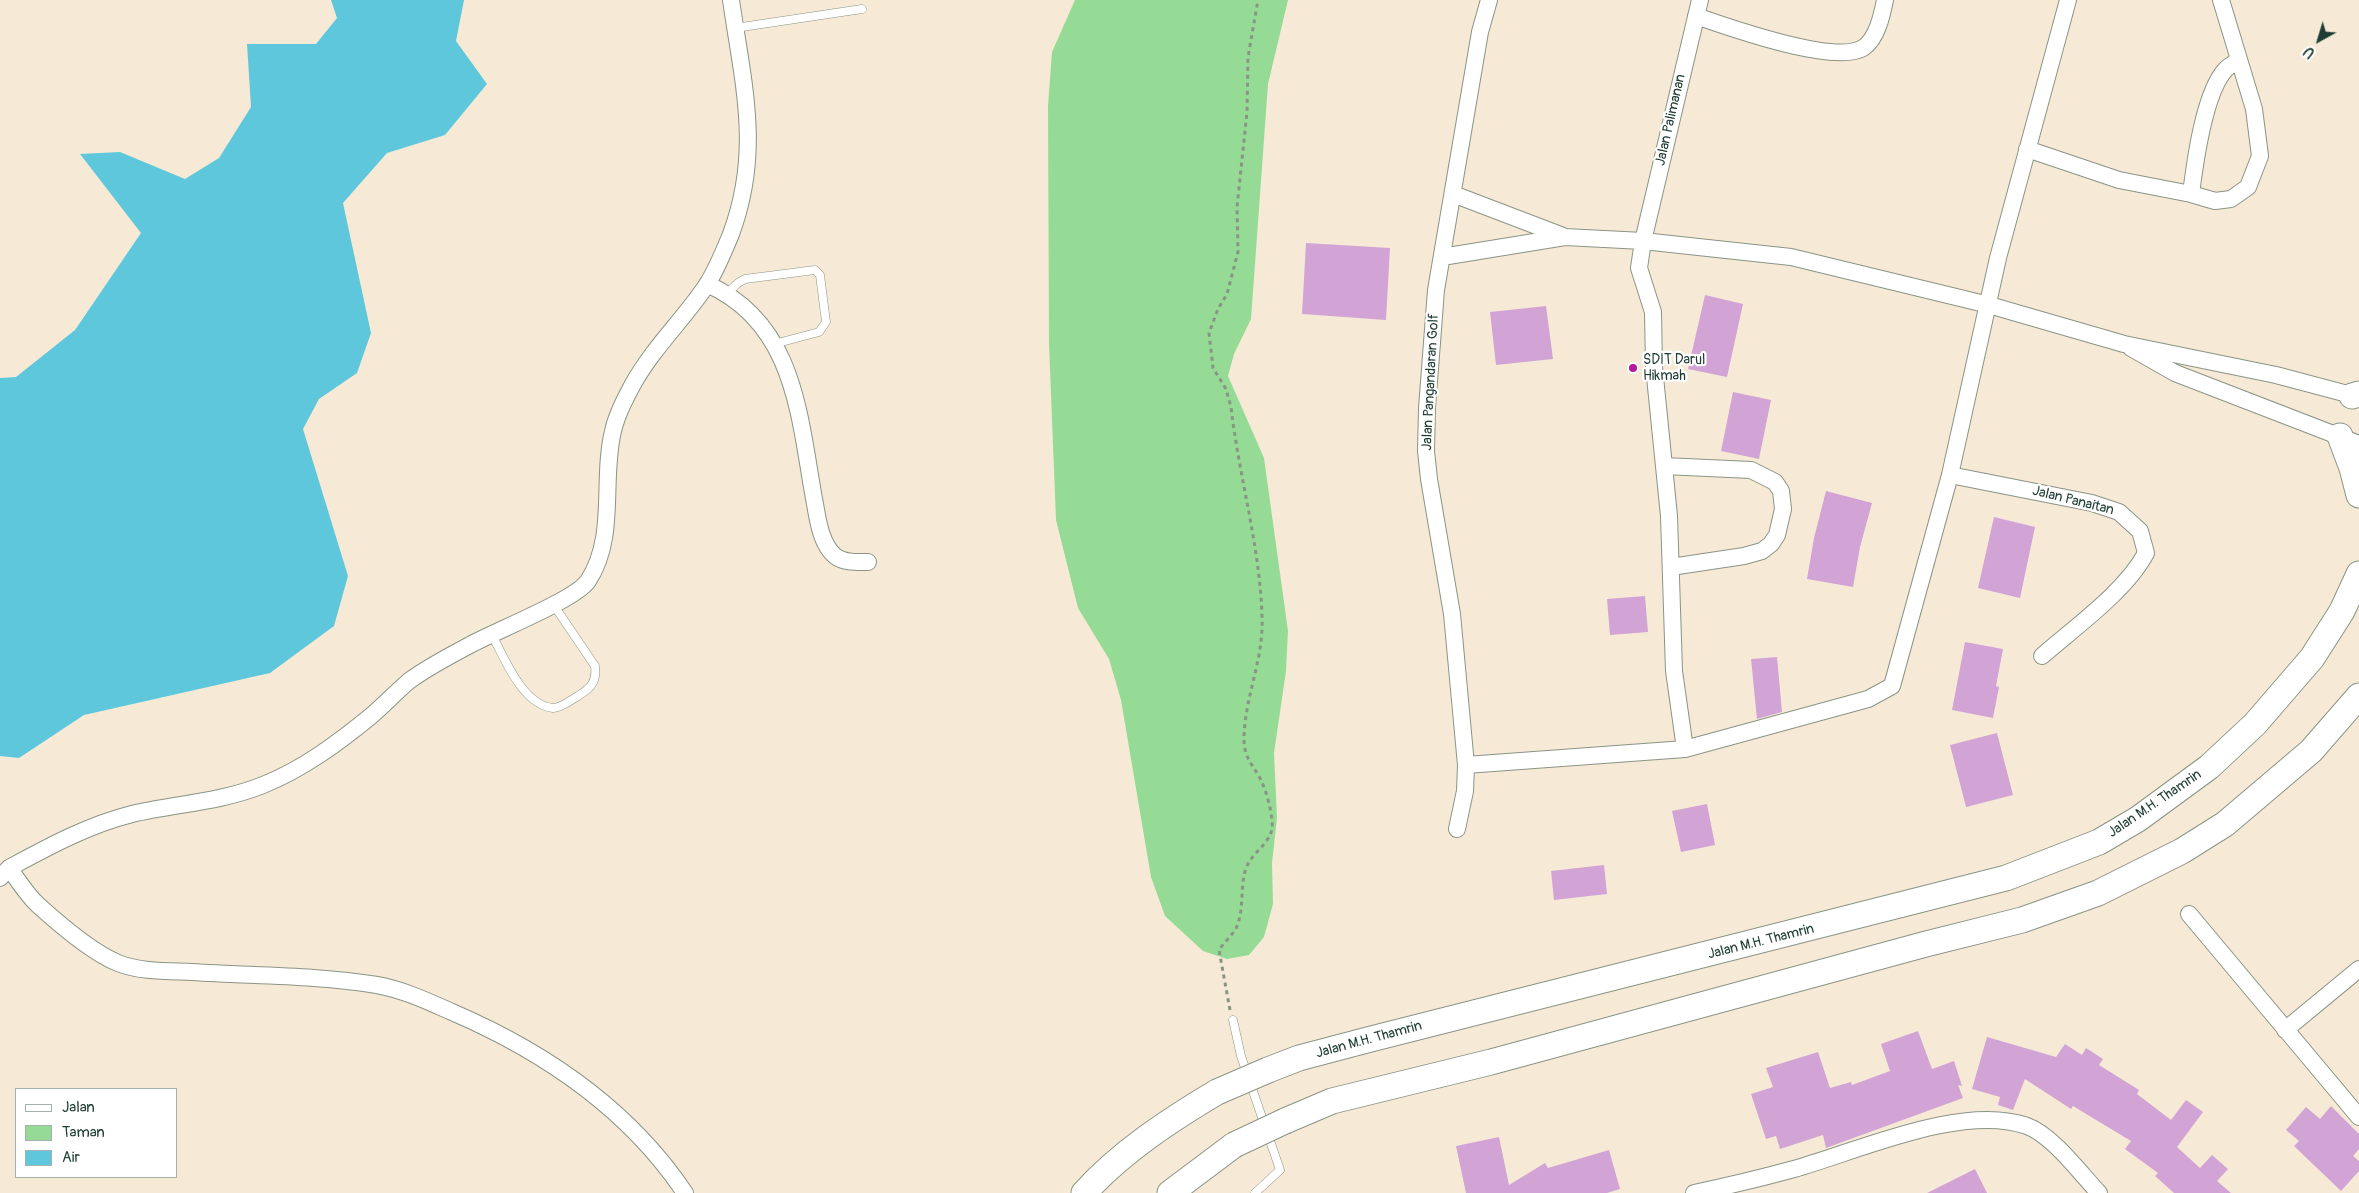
<!DOCTYPE html>
<style>
body{margin:0}
#map{position:relative;width:2359px;height:1193px;overflow:hidden;background:#f6ead6;font-family:Pangolin,sans-serif}
canvas{display:block}
.legend{position:absolute;left:15px;top:1088px;width:162px;height:90px;box-sizing:border-box;background:#fff;border:1px solid #a5b1ae;margin:0;padding:6px 9px;list-style:none;font-size:15px;color:#1f3d34}
.legend li{display:flex;align-items:center;gap:10px;height:25px}
.legend b{width:25px;border:1px solid #a5b1ae}
.north{position:absolute;left:2294px;top:15px;width:50px;height:50px;-webkit-text-stroke:4px #fff;paint-order:stroke;rotate:219deg;font-size:14px;font-weight:700;line-height:20px;text-align:center;color:#1f3d34}
.north::after{content:'';display:block;margin:auto;width:18px;height:22px;background:#1f3d34;clip-path:polygon(50% 0,100% 100%,50% 72%,0 100%)}
</style>
<div id="map">
<canvas width="2359" height="1193"></canvas>
<ul class="legend">
<li><b style="height:6px;background:#fff"></b>Jalan</li>
<li><b style="height:14px;background:#95db95"></b>Taman</li>
<li><b style="height:14px;background:#5fc7dc"></b>Air</li>
</ul>
<div class="north">U</div>
</div>
<script>
const ctx = document.querySelector('canvas').getContext('2d');
ctx.lineJoin = 'round';
function fill(path, color) {
  ctx.fillStyle = color;
  ctx.fill(path, 'evenodd');
}
function strokePath(path, color, width, dash) {
  ctx.strokeStyle = color;
  ctx.lineWidth = width;
  ctx.lineCap = dash ? 'butt' : 'round';
  ctx.setLineDash(dash || []);
  ctx.stroke(path);
}
function label(font, color, halo, rows, align = 'center') {
  ctx.font = font + ' Pangolin,sans-serif';
  ctx.lineWidth = 4.5;
  ctx.setLineDash([]);
  ctx.textBaseline = 'middle';
  ctx.strokeStyle = halo;
  ctx.fillStyle = color;
  for (const [text, x, y, turn = 0] of rows) {
    ctx.save();
    ctx.translate(x, y);
    ctx.rotate((+turn || 0) * Math.PI / 180);
    ctx.textAlign = isNaN(turn) ? turn : align;
    if (halo) ctx.strokeText(text, 0, 0);
    ctx.fillText(text, 0, 0);
    ctx.restore();
  }
}
const green = new Path2D(`
 M1075,0H1288L1268,84L1251,319L1234,354L1228,376L1264,458L1288,631L1286,671L1274,753L1277,818L1272,863L1273,904L1264,937L1249,955L1227,959L1203,951L1165,916L1151,877L1121,700L1109,659L1078,608L1056,520L1049,344L1048,106L1052,52Z`);
const water = new Path2D(`
 M331,0H464L456,41L487,84L445,135L387,153L343,203L371,333L357,373L319,399L303,429L348,576L334,626L270,673L84,715L19,758L0,756V378L16,377L75,330L141,233L80,154L120,152L185,179L219,158L251,107L247,44H316L337,18Z`);
const building = new Path2D(`
 M1306,243L1390,248L1386,320L1302,314Z
 M1705,295L1743,304L1727,377L1688,369Z
 M1546,306L1553,359L1496,365L1490,312Z
 M1733,392L1771,400L1759,459L1721,451Z
 M1826,491L1872,503L1860,547L1853,587L1807,579L1814,538Z
 M1994,517L2035,527L2020,598L1978,588Z
 M1645,596L1648,632L1610,635L1607,599Z
 M1965,642L2003,649L1996,686L1999,687L1993,718L1952,710Z
 M1777,657L1782,712L1757,719L1751,659Z
 M1997,733L2013,795L1966,807L1950,745Z
 M1707,804L1715,845L1681,852L1672,811Z
 M1604,865L1607,894L1554,900L1551,871Z
 M1918,1031L1932,1069L1954,1061L1962,1086L1958,1085L1963,1098L1826,1148L1823,1135L1780,1149L1776,1136L1766,1139L1751,1094L1773,1087L1766,1068L1818,1052L1830,1088L1851,1082L1852,1085L1890,1071L1881,1044Z
 M1987,1037L2056,1057L2065,1044L2082,1055L2086,1048L2103,1059L2099,1065L2139,1090L2137,1094L2171,1120L2186,1100L2203,1112L2177,1147L2200,1168L2212,1155L2228,1169L2217,1181L2231,1193H2174L2155,1176L2158,1173L2125,1149L2131,1141L2073,1106L2071,1109L2025,1079L2013,1110L1998,1105L2000,1097L1972,1089Z
 M2331,1106L2359,1134V1149L2353,1156L2359,1161V1171L2341,1191L2294,1146L2299,1141L2286,1130L2306,1107L2320,1119Z
 M1499,1137L1509,1185L1545,1163L1548,1168L1609,1150L1620,1189L1607,1193H1466L1456,1146Z
 M1975,1169L1987,1193H1927Z`);
const path = new Path2D(`
 M1230,1010L1219,950C1224,942 1234,934 1237,926C1245,906 1239,885 1247,866C1254,850 1275,841 1272,821C1271,808 1266,790 1260,778C1252,764 1244,757 1244,740C1244,698 1264,660 1262,617C1260,546 1239,477 1231,407L1226,389L1213,368L1209,333L1218,309L1227,294L1238,252L1237,207L1247,112L1248,57L1258,0`);
const lane = new Path2D(`
 M735,28L862,9
 M727,293L738,283L745,279L815,270L820,275L826,322L819,332L774,344
 M491,633C504,657 522,705 553,708C561,708 571,700 578,696C591,688 597,682 595,666L553,604
 M1233,1020L1241,1056L1280,1170L1255,1193`);
const street = new Path2D(`
 M1696,16C1728,27 1834,65 1863,48C1877,39 1882,15 1885,0
 M2027,149L2119,180L2191,194L2215,201L2231,199L2248,187L2260,156L2254,109L2221,0
 M1453,194L1563,236
 M2191,194C2195,162 2204,92 2226,69C2230,65 2235,63 2239,60
 M1442,257L1565,237L1643,241L1791,257L1989,305L2124,344L2276,375L2359,397
 M707,284C797,324 799,419 815,504C818,521 821,544 835,556C844,563 857,562 868,562
 M2131,348L2175,373L2359,444
 M1664,466L1751,470L1775,482L1781,491L1783,509L1777,535L1771,544L1762,551L1744,556L1671,567
 M1950,475L2092,503L2119,512L2140,531L2146,553C2126,591 2075,627 2042,656
 M1685,749L1674,671L1669,516L1654,367L1653,312L1639,268L1643,241L1700,0
 M1466,765L1685,749L1868,699L1892,686L1950,475L1998,258L2068,0
 M1457,829L1465,791L1466,765L1452,614L1429,479L1426,451L1427,408L1436,290L1480,32L1489,0
 M9,868C18,880 27,895 38,905C59,924 93,953 118,963C140,972 169,971 192,972C254,976 316,975 377,985C404,990 427,1001 452,1012C545,1052 628,1108 685,1193
 M0,878L9,868C48,847 88,825 132,814C175,804 221,802 263,785C303,769 338,743 371,716C384,705 396,692 409,681C428,667 449,656 470,645C495,631 575,600 588,581C617,537 601,481 613,431C617,414 625,399 633,384C653,348 683,320 706,286C716,271 724,251 731,234C762,151 743,84 731,0
 M2189,914L2359,1117
 M2285,1030L2359,969
 M1694,1193C1728,1186 1761,1178 1794,1169C1858,1151 1963,1103 2027,1126C2052,1135 2080,1173 2099,1193`);
const primary = new Path2D(`
 M2352,396L2359,394
 M2340,436L2352,468L2359,495
 M1268,1070L1299,1058L1371,1039L2006,878L2099,842L2138,819L2209,767L2255,724L2312,658L2342,611L2359,574
 M1285,1121L1332,1101L1491,1062L1926,944L2022,920L2098,893L2182,851L2225,824L2311,751L2359,696
 M1084,1193C1121,1152 1170,1120 1217,1092
 M1170,1193L1234,1145`);
const primaryBridge = new Path2D(`
 M1217,1092L1268,1070
 M1234,1145L1285,1121`);
const markers = [
 [1633,368,5,"#b5179e"]
];
const streetNames = [
 ["Jalan Palimanan",1671,120,-77],
 ["Jalan Pangandaran Golf",1431,382,-87],
 ["Jalan Panaitan",2073,501,14],
 ["Jalan M.H. Thamrin",2155,804,-34],
 ["Jalan M.H. Thamrin",1761,942,-14],
 ["Jalan M.H. Thamrin",1369,1040,-15]
];
const poiNames = [
 ["SDIT Darul",1643,360],
 ["Hikmah",1643,376]
];
fill(green, '#95db95');
fill(water, '#5fc7dc');
fill(building, '#d1a4d5');
strokePath(lane, '#8a9485', 9);
strokePath(street, '#8a9485', 18);
strokePath(primary, '#8a9485', 27);
strokePath(path, '#8a9485', 3, [4, 4]);
strokePath(lane, '#fff', 8);
strokePath(street, '#fff', 16);
strokePath(primary, '#fff', 25);
strokePath(primaryBridge, '#8a9485', 27, []);
strokePath(primaryBridge, '#fff', 25);
for (const [x, y, r, color] of markers) {
  const dot = new Path2D();
  dot.arc(x, y, r, 0, 2 * Math.PI);
  ctx.fillStyle = color;
  ctx.fill(dot);
  strokePath(dot, '#fff', 2);
}
label('14px', '#1f3d34', '#fff', streetNames);
label('14px', '#1f3d34', '#fff', poiNames, 'left');
</script>
